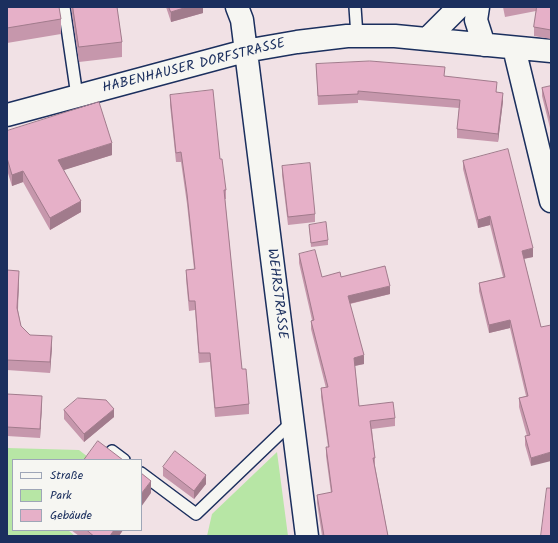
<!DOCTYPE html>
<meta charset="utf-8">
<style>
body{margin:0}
#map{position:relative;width:558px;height:543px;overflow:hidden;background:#f1e1e5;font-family:Kalam,sans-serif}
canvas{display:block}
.frame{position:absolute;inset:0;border:8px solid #1b2f5e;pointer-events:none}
.legend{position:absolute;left:12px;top:459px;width:130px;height:72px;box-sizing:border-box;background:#f6f6f2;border:1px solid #9ea6b7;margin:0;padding:5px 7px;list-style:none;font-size:12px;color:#1b2f5e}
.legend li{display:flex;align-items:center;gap:8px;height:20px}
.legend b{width:20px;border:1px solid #9ea6b7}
</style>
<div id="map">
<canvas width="558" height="543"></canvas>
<div class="frame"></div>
<ul class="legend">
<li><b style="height:5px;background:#f6f6f2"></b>Straße</li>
<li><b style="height:11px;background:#b7e6a5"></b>Park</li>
<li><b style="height:11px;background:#e6b0c8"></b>Gebäude</li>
</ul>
</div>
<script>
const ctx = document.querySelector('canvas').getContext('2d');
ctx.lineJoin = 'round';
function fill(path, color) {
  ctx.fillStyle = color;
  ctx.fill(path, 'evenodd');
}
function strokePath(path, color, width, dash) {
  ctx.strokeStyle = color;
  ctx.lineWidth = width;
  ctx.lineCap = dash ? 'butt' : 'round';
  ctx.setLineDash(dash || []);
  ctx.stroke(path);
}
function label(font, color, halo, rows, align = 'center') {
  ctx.font = font + ' Kalam,sans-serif';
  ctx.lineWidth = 4;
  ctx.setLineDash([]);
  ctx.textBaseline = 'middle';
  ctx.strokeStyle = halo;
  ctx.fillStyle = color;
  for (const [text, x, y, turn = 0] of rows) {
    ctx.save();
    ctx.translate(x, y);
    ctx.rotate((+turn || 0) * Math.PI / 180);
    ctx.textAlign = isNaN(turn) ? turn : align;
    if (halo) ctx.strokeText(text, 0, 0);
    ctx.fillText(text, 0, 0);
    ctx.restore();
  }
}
const green = new Path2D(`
 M7,448L79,450L88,457L86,460H13V530H68L75,536H7Z
 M277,452L288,536H207L212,514Z`);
const lane = new Path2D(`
 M64,7L77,96
 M355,7L357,36
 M112,451L124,460
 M141,473L196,514L292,422`);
const street = new Path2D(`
 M237,7L242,20L307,536
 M478,7L476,20L484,45
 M428,38L459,7
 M514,48L551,201
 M7,115L245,51L297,42L347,36H395L551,51`);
const wall = new Path2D(`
 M7,7L61,19V34L7,43Z
 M71,7H117L122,42V57L79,62Z
 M166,7H203V13L171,22Z
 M503,7H551V39L534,36V27L536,11L505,17Z
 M316,64L445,76L497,92L503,101L498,142L457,138V129L459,108L358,100V103L318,105Z
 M551,86V132L542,96V88Z
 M170,95L220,159L226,190V199H225L242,369L249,404V414L215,417L210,362L199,363L195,310L189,311L186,279V270L194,269L187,204L181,162H176L170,105Z
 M7,131L112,155L63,170L81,212L50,230L23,182L12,186L7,170Z
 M463,161L533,257L524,259L541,327L531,466L525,445V436H527L519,407V398L526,396L510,328L489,333L479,291V283L503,277L490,225L478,228L463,169Z
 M282,166L315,214V222L288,225L282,175Z
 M309,225L328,240V245L311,247Z
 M299,254L322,277H341L390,294L350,304L364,364L355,366L359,406L395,418V426L372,429L375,458V466L388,536H322L317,503V495L331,493L326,456V447H328L321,397V388H326L311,329V321L312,320L299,263Z
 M7,270L19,282L18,310L21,326L30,335L52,347L50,373L7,370Z
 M7,394L42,404L40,438L7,436Z
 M64,410L114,417L84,442L64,419Z
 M163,467L206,484L194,499L163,476Z
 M71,530H123L119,536H79Z`);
const shadedWall = new Path2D(`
 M187,7H203V13L171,22V12Z
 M503,93V101L498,142V134Z
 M112,143V155L58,172V160Z
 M23,171V182L12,186V175Z
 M81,201V212L50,230V218Z
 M490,216V225L478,228V220Z
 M533,248V257L522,259V251Z
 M19,271V282L17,319V308Z
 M390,286V294L348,304V296Z
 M510,320V328L489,333V325Z
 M52,336V347L50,373V362Z
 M364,355V364L354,366V358Z
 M42,396V404L40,438V429Z
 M114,409V417L84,442V434Z
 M551,452V461L531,466V458Z
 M206,475V484L194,499V491Z
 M151,481V493L141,507V494Z
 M114,530H123L119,536H110Z`);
const building = new Path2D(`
 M7,7H59L61,19L7,28Z
 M73,7H117L122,42L79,47Z
 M169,7H187L171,12Z
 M537,7H551V30L534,27Z
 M370,61L445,67L444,76L497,82L496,92L503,93L498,134L457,129L460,100L358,91V94L318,96L316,64Z
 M551,86V123L542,88Z
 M213,90L220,159H222L226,190H224L242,369H246L249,404L215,408L210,353H199L195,301H189L186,270L195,269L187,194L181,152L176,153L170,95Z
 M99,102L112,143L58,160L81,201L50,218L23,171L12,175L7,158V131Z
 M508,149L533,248L522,251L541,327L551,325V452L531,458L525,436L530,435L519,398L528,396L510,320L489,325L479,283L505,277L490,216L478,220L463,161Z
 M310,163L315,214L288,217L282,166Z
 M326,222L328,240L311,243L309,225Z
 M315,250L322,277L340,272L341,277L385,266L390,286L348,296L364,355L354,358L359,406L393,402L395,418L370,421L375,458H373L388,536H324L317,495L332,492L326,447H329L321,388L328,387L311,321L314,320L299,254Z
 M7,270L19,271L17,308L21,326L30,335L52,336L50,362L7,360Z
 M7,394L42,396L40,429L7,427Z
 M78,398L106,400L114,409L84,434L64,410Z
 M98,441L123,460H84Z
 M175,451L206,475L194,491L163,467Z
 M141,473L151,481L141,494Z
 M547,488H551V536H541Z
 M87,530H114L110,536H94Z`);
const streetNames = [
 ["HABENHAUSER DORFSTRASSE",194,67,-14],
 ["WEHRSTRASSE",276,294,83]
];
fill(green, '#b7e6a5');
strokePath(lane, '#1b2f5e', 14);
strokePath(street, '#1b2f5e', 25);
strokePath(lane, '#f6f6f2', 11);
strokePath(street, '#f6f6f2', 22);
fill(wall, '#c697ac');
fill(shadedWall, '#a17b8c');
fill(building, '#e6b0c8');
strokePath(building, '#a17b8c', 1);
label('14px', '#1b2f5e', '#f6f6f2', streetNames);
</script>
